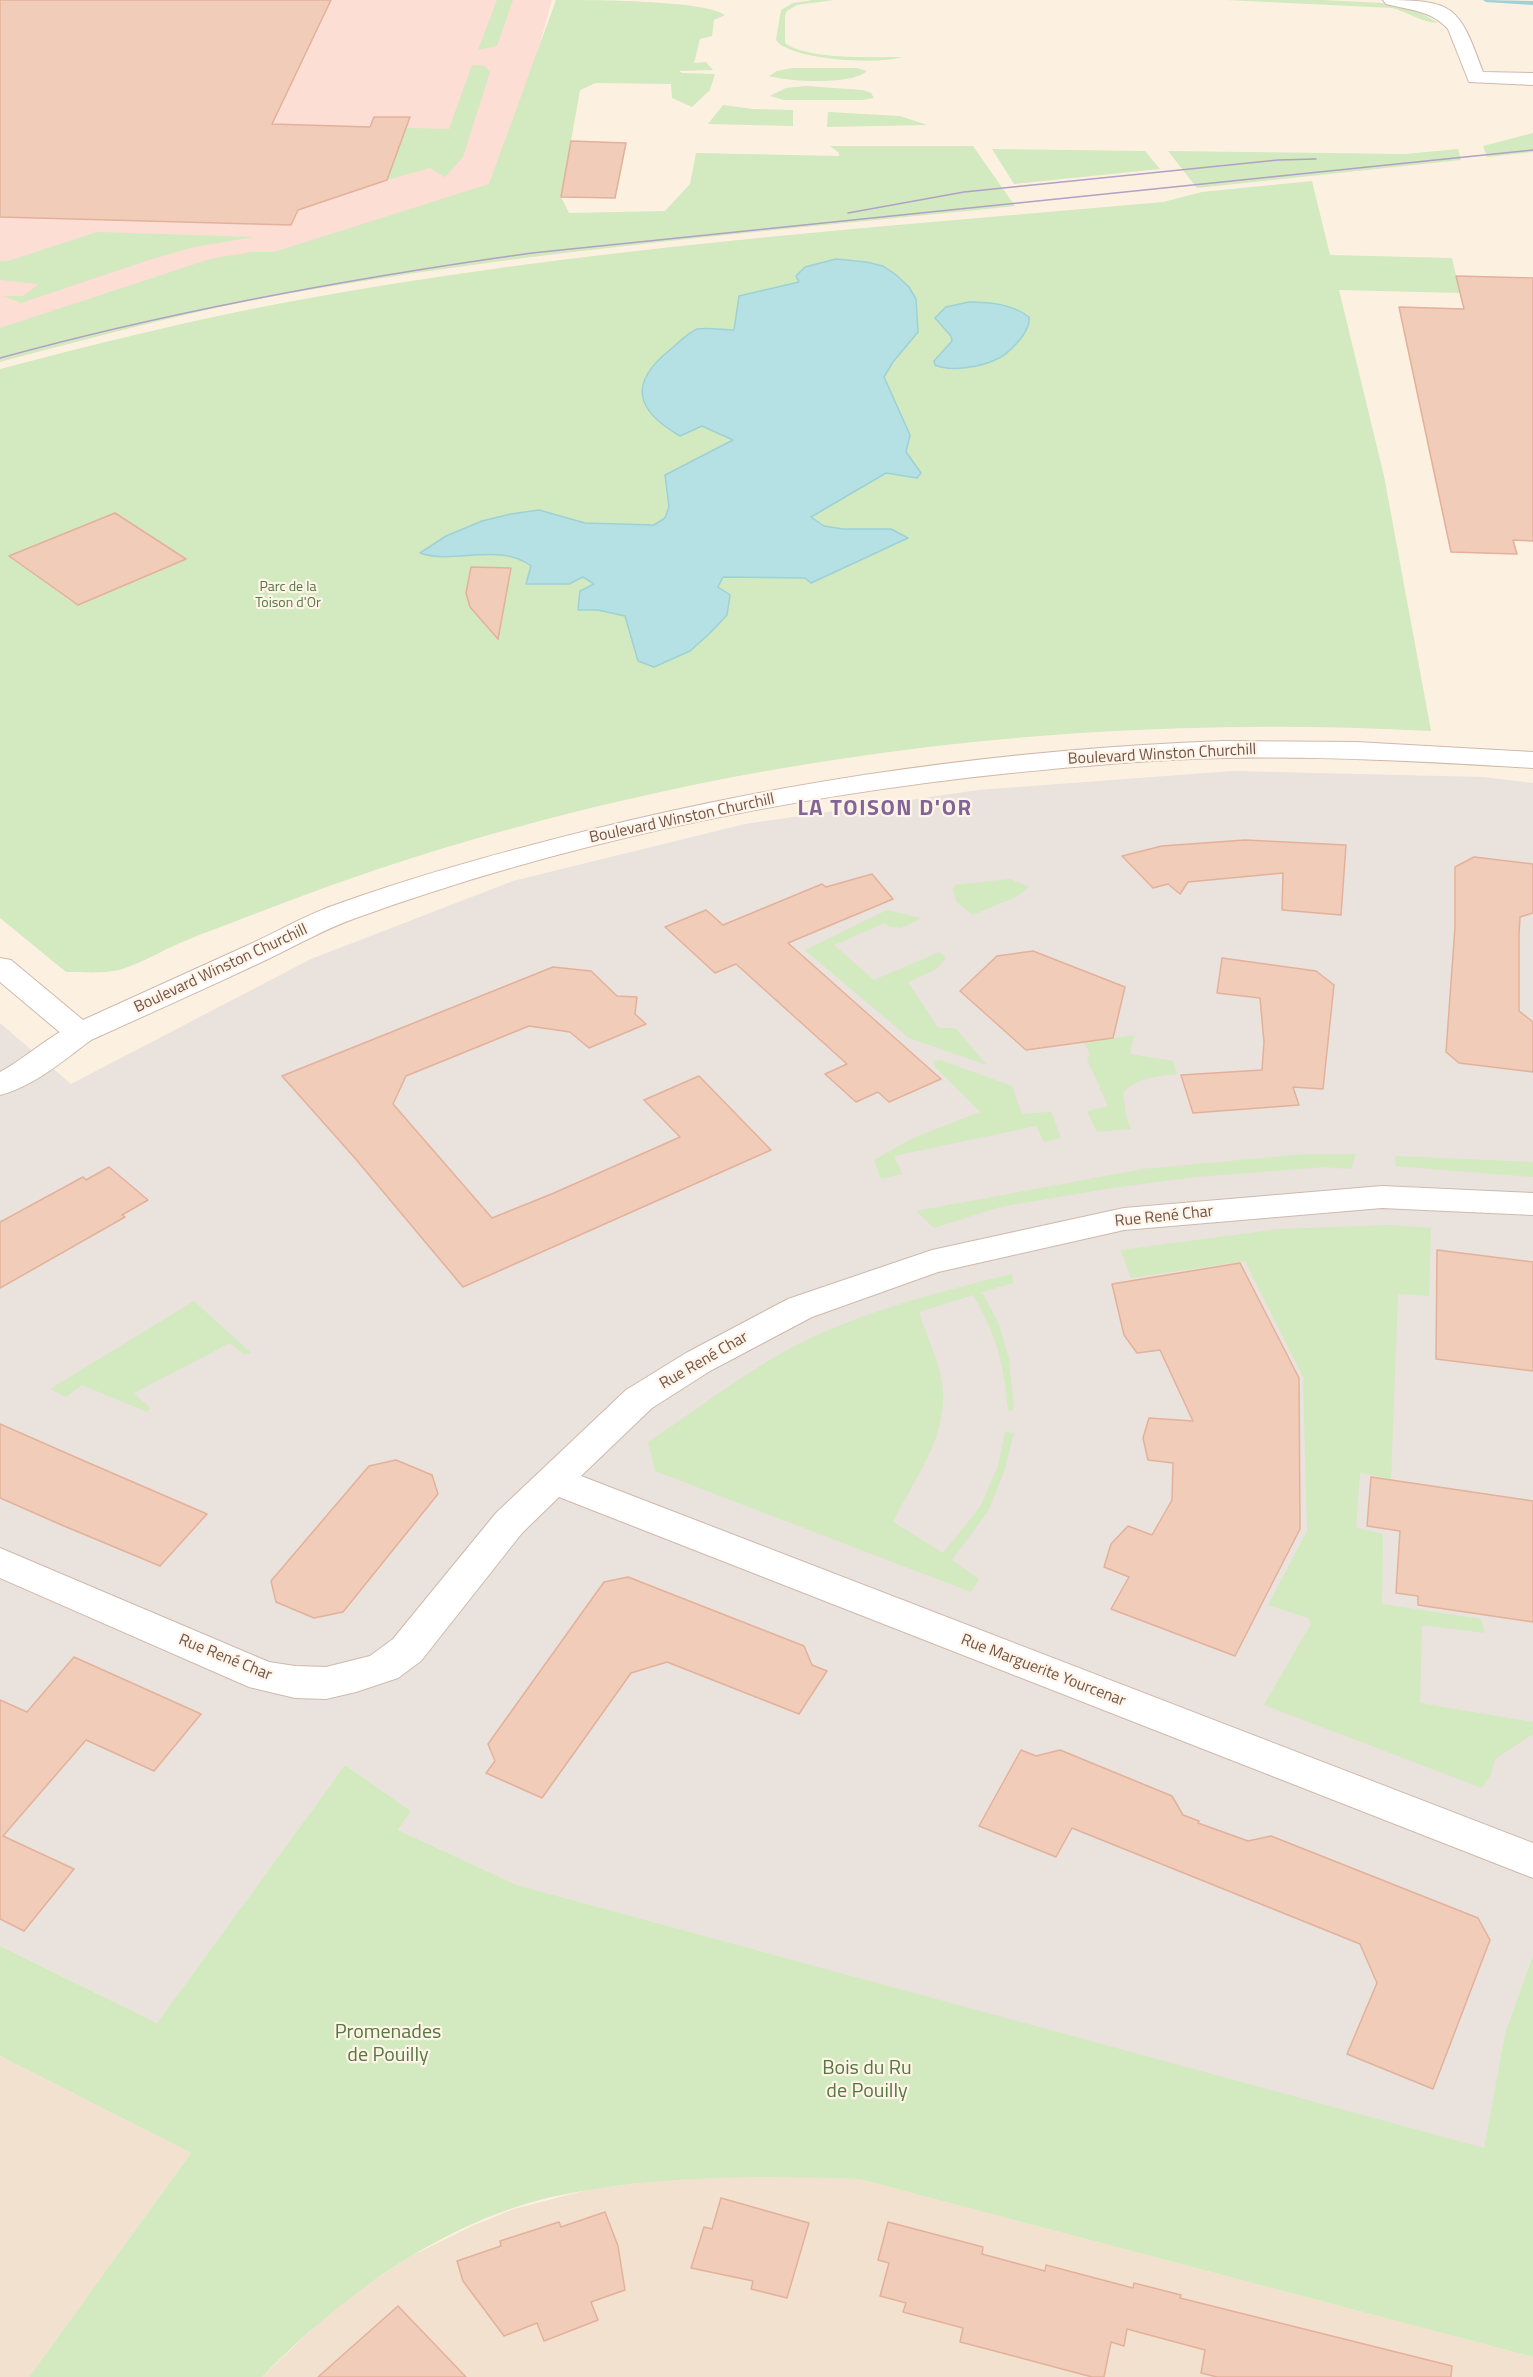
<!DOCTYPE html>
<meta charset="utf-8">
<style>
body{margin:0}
canvas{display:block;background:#fcf0e1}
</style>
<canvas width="1533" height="2377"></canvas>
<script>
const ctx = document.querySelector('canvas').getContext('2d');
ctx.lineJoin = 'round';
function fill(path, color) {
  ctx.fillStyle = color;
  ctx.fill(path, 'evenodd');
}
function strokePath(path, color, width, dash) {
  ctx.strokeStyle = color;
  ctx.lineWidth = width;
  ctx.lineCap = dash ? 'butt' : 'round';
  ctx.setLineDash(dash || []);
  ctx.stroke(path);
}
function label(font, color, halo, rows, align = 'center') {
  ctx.font = font + ' "Titillium Web",sans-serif';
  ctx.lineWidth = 4.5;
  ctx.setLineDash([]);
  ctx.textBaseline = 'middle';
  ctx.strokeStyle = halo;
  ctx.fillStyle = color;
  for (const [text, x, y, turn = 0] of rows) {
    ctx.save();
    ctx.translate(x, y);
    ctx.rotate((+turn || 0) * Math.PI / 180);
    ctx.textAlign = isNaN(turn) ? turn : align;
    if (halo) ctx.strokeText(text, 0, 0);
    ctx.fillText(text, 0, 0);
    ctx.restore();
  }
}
const residential = new Path2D(`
 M0,2056L191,2153L29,2377H0Z
 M761,2175L859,2179L1533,2357V2377H262L327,2315L364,2287L411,2256L472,2226L514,2209L591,2189L682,2178Z`);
const commercial = new Path2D(`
 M0,0H552L499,193L0,337Z`);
const industrial = new Path2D(`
 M1233,771L1483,777L1533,783V1955L1505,2033L1484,2149L517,1885L398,1830L411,1811L345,1765L157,2023L0,1946V1023L71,1084L311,959L513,881L745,824L978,790Z`);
const green = new Path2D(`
 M497,0H513L497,46L478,50Z
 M556,0C590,0 704,0 725,15L714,20L712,36L700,39L694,63L706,62L713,70L679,71L682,73L715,74L710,90L692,107L672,98L671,84L596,83L580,90L561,197L569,213L665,211L690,184L696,153L839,156V153L830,146H973L1015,206C771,231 527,251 286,294C190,311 95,337 0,362V328L210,259L251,252H274L489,184Z
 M813,0H834L797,5L787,11L785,16V43C807,60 873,57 902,57C879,65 789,60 776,40L781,10L793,3Z
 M1226,0H1323L1383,3L1414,9L1438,23C1423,23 1408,12 1392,8Z
 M472,65L485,66L490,72L463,157L445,177L430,168L387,180L406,128L449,129Z
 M792,68H857L867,71C853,85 788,82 769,76L777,71Z
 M806,86L863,90L871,93L874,98L862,100H784L770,96L786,88Z
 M723,105L753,109L793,110V126L708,124Z
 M828,112L900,116L927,125L827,127Z
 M1533,133V152L1487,157L1483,146Z
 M992,149L1145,151L1160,169L1014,184Z
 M1458,149L1461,160L1197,188L1168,151L1405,154Z
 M1312,181L1330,255L1452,258L1460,293L1339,290L1384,476L1431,731C1116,714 802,747 499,832C420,854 342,880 265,910C237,921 208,931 180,943C161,951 142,963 122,969C106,974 84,972 66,972L0,918V369C95,344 191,320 288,302C577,248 871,228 1163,202L1202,192Z
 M97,232L254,237L194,247L149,260L21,303L3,296H23L39,284L0,280V261H8Z
 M1010,879L1029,887L1016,897L972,915L956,901L953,889L955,885Z
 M887,910L921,918L901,928L889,927L885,923L834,945L874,980L939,952L946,958L935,970L908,982L938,1028H955L987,1065L909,1038L805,950Z
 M1134,1035L1130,1054L1173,1061L1177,1074C1156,1076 1138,1078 1123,1092L1126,1116L1131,1129L1097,1132L1087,1111L1108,1106L1087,1059L1090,1054L1084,1042Z
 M940,1060L1012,1086L1022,1114L1051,1112L1061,1138L1044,1142L1036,1126L894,1156L902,1174L881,1179L874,1160L913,1138L980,1112L935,1067L934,1061Z
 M1307,1154H1356L1351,1169L1325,1167L1195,1177L1112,1188L1000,1207L934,1228L916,1211L1143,1169Z
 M1395,1156L1533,1162V1177L1396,1166Z
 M1390,1225L1431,1228L1429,1296L1398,1294L1391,1479L1360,1473L1356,1528L1383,1534L1382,1604L1481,1619L1485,1633L1422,1625L1420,1703L1533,1722V1734L1495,1759L1491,1774L1482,1788L1264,1705L1311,1624L1308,1618L1268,1605L1307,1531L1303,1377L1245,1261L1131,1278L1121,1250L1279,1229Z
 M1012,1274L1013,1283L982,1292L999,1325L1009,1359L1014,1410L1008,1411C1004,1364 997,1336 973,1295L919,1312C925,1331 934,1350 939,1369C956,1427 917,1473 893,1522L943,1553L980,1507L998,1466L1005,1432L1014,1433L1004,1472L988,1511L952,1560L979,1579L971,1592L655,1471L648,1442C690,1414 730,1384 773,1358C846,1315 931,1294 1012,1274Z
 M194,1301L251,1353L245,1355L230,1343L134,1393L150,1408L147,1412L82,1385L66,1397L50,1389Z
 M345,1765L411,1811L398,1830L517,1885L1484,2148L1505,2033L1533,1955V2357L859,2179C757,2175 657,2175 556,2196C443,2221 341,2296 262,2377H29L191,2153L0,2056V1946L157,2023Z`);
const water = new Path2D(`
 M836,259L866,262L883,266L895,274L909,287L916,299L918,332L893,362L884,377L910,435L906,452L921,473L917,478L886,473L811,517L824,526L843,529H891L908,538L811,583L805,578L723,577L718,587L730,595L727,615L710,633L690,651L654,667L638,661L625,616L598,610H578L580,591L594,584L583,577L569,584H526L531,566C500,542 454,565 420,553L446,536L482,521L511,514L539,510L585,523L654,525L665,518L669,507L665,475L733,440L702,426L680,436C635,410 628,383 671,349C678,343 689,332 697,329C708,327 723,330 734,330L739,296L799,282L796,276L805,267Z
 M969,302C990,302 1012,304 1029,317C1031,332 1008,355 995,360C980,367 950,372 935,365L934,361L952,341L951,336L935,318L946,307Z`);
const stream = new Path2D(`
 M1483,0L1533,1V5L1486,2Z`);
const building = new Path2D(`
 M0,0H331L272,124L370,127L374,117H410L387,180L298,210L291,225L0,217Z
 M571,141L626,143L615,198L561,197Z
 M1456,276L1533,278V541L1513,540L1517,554L1451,552L1399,307L1464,309Z
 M115,513L186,559L78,605L9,556Z
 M471,567L511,568L498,639L470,607L466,593Z
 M1245,840L1346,845L1341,915L1282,910L1283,873L1188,882L1180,894L1168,884L1153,888L1122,856L1162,846Z
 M1474,857L1533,864V913L1520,917L1519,934V1011L1533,1022V1072L1459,1063L1446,1052L1455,927V867Z
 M872,874L893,899L788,943L941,1079L889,1102L878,1092L856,1102L825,1074L847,1064L736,964L715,973L665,927L706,910L723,925L822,884L826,887Z
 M1033,951L1125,987L1113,1038L1026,1050L960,991L997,956Z
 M1222,958L1316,971L1334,985L1323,1089L1293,1087L1299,1105L1193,1113L1181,1075L1262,1070L1264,1042L1260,998L1217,993Z
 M553,967L591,971L617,996L637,997L635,1014L646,1024L589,1048L570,1032L529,1026L406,1076L393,1104L492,1218L554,1193L680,1137L644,1100L699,1076L771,1150L463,1287L354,1157L282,1076Z
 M109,1167L148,1200L122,1215L125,1217L0,1288V1222L83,1177L86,1180Z
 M1437,1250L1533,1262V1371L1436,1359Z
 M1240,1263L1299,1378L1300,1529L1235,1656L1111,1609L1129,1577L1104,1567L1111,1544L1128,1526L1152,1535L1172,1500L1173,1463L1148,1460L1143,1438L1149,1418L1193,1421L1160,1350L1137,1353L1124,1335L1112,1284Z
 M0,1424L82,1460L207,1514L160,1566L64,1526L0,1498Z
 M396,1460L432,1475L438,1494L343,1612L314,1618L276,1602L271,1581L369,1466Z
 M1371,1477L1533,1501V1622L1418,1605V1596L1396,1593L1400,1531L1367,1526Z
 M628,1577L804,1646L812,1665L827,1671L799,1714L667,1662L631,1673L542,1798L486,1773L495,1761L488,1744L604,1582Z
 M74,1657L201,1714L154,1771L86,1740L3,1836L74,1869L24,1931L0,1919V1700L27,1712Z
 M1021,1750L1036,1756L1060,1750L1172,1796L1183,1815L1199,1821L1198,1823L1248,1841L1271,1836L1478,1918L1490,1940L1433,2089L1347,2054L1377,1983L1360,1944L1072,1828L1056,1857L979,1826Z
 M721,2198L809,2223L787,2298L751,2289L753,2281L691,2268L704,2227L712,2229Z
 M605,2212L618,2246L625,2290L591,2302L598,2320L544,2341L537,2323L504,2336L463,2281L457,2261L501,2246L500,2241L559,2222L561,2227Z
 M888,2222L983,2247L982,2254L1045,2271L1046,2265L1133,2288L1134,2283L1181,2295L1180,2298L1452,2366L1451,2377H1217L1201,2373L1205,2350L1127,2329L1124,2346L1111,2342L1104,2377H1092L991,2350L960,2342L963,2328L903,2312L906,2303L880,2296L889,2263L878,2260Z
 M398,2306L466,2377H318Z`);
const minor = new Path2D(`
 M80,1023L91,1026L96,1033L91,1040C63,1061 34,1086 0,1095V1072C25,1059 55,1030 80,1023Z
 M1382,1186L1533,1193V1215L1382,1208L1124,1230L938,1272L812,1317L710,1371L652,1408L581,1476L1533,1843V1878L559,1497L522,1533L421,1661L398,1678L356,1692L326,1699L295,1698L249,1687L0,1578V1548L269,1662L295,1666L326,1667L370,1656L393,1639L496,1513L626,1390L686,1353L788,1299L932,1250L1124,1208Z`);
const tertiary = new Path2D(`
 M1383,0C1455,0 1459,6 1483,72L1533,73V85L1469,82L1448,29C1431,10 1409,10 1386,4Z
 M1223,741L1356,742L1533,752V768C1431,762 1329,756 1227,758C1155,759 1083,766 1011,773C789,796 566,842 356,918C325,929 297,945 268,959C209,987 150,1013 91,1040L80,1043L69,1040L0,982V958L11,960L83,1020C137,995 192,971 246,946C275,933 302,917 332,906C417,875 506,851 594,829C800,778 1011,749 1223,741Z`);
const tram = new Path2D(`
 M848,213L964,192L1278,160L1316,159
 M0,358C175,310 352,278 532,253L1533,150`);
const farParknames = [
 ["Parc de la",288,588],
 ["Toison d'Or",288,604]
];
const streetNames = [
 ["Boulevard Winston Churchill",1162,755,-3],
 ["Boulevard Winston Churchill",682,819,-12],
 ["Boulevard Winston Churchill",221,969,-25],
 ["Rue René Char",1164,1217,-6],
 ["Rue René Char",704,1361,-30],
 ["Rue René Char",225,1658,22],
 ["Rue Marguerite Yourcenar",1043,1671,21]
];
const nearParknames = [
 ["Promenades",388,2033],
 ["de Pouilly",388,2056],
 ["Bois du Ru",867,2069],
 ["de Pouilly",867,2092]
];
const districtNames = [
 ["LA TOISON D'OR",885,810]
];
fill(residential, '#f3e1d0');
fill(commercial, '#fcded5');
fill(industrial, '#eae2dc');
fill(green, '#d3e9c0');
fill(water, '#b6e1e4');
strokePath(water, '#9dd1d6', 1.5);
fill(stream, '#9dd1d6');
fill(building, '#f1ccb9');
strokePath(building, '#e3b19a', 1.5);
strokePath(minor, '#cfb9ab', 2);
strokePath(tertiary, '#cfb9ab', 2);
fill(minor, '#fff');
fill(tertiary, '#fff');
strokePath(tram, '#b1a1c4', 1.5);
label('14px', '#547841', '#fff4e7', farParknames);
label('16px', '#725549', '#fff4e7', streetNames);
label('20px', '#547841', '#fff4e7', nearParknames);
ctx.letterSpacing = '1.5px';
label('bold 22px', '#826496', '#fff4e7', districtNames);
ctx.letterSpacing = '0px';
</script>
